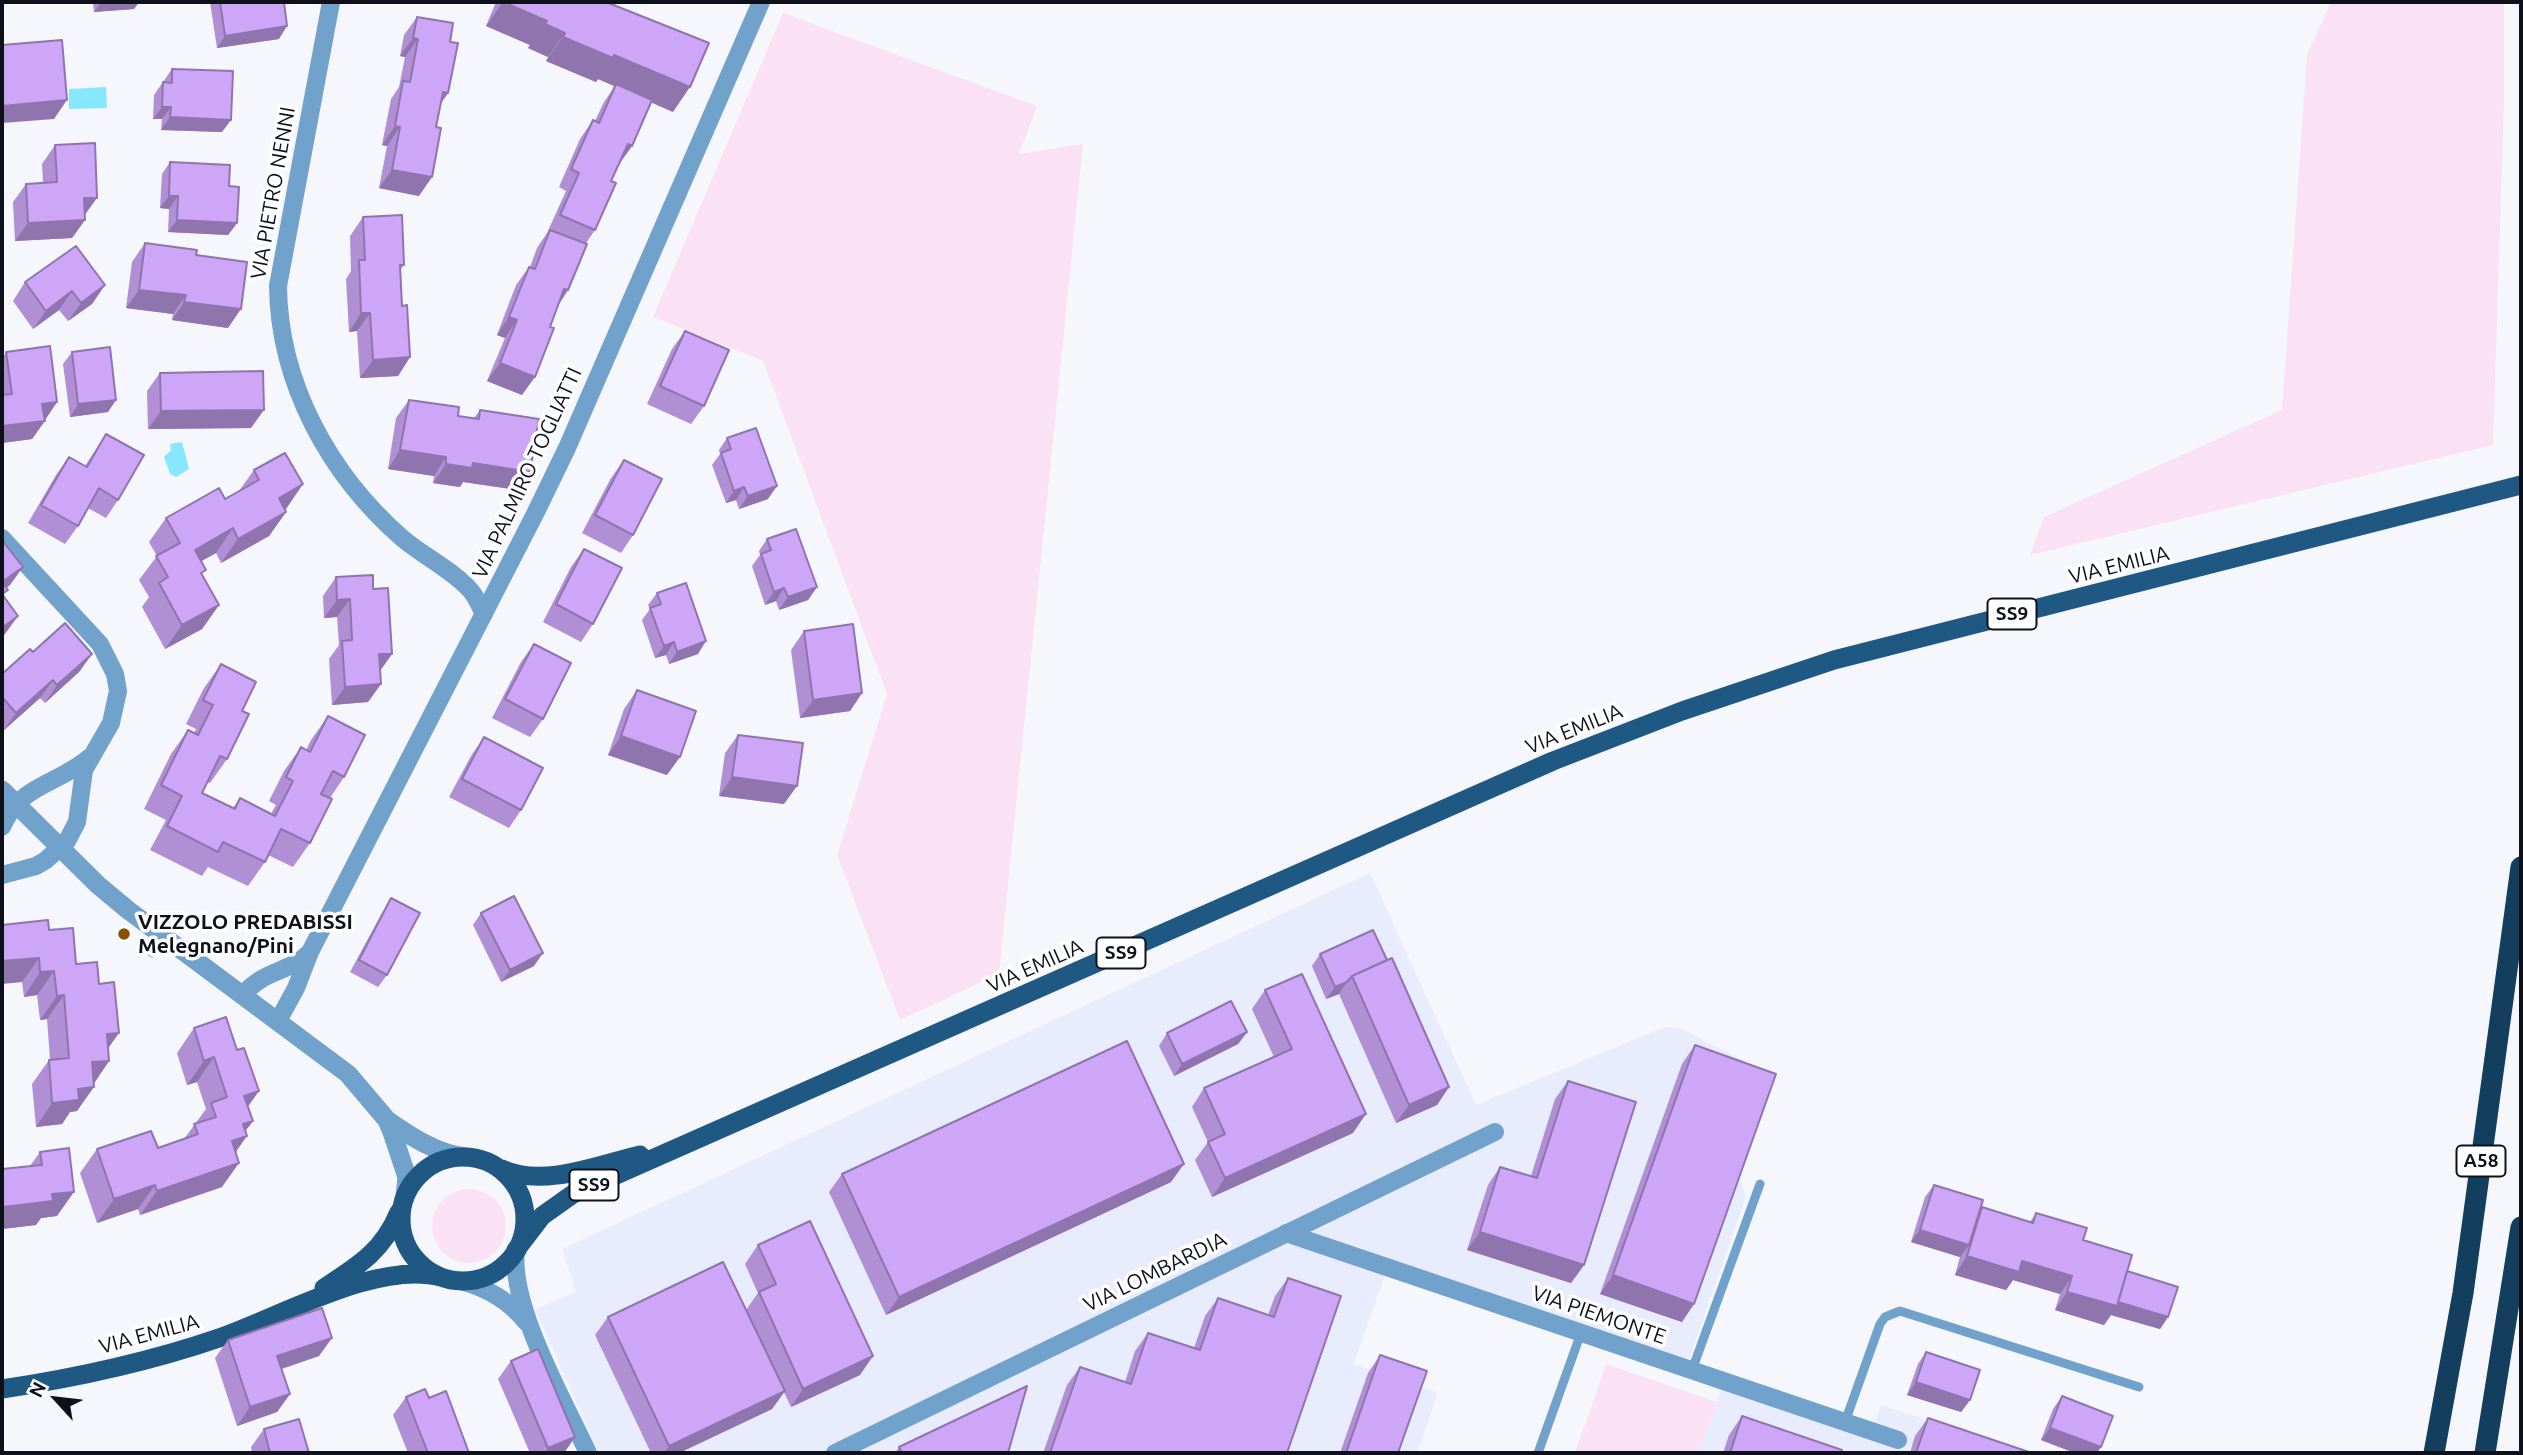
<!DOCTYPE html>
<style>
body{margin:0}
#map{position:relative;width:2523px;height:1455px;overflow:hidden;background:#f5f7fd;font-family:Ubuntu,sans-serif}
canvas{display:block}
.frame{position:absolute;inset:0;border:4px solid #0e101b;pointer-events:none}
.north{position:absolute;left:21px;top:1364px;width:70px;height:70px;-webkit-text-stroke:5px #fff;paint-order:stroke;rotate:297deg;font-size:19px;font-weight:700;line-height:28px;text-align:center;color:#0e101b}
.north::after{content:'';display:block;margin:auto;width:24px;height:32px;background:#0e101b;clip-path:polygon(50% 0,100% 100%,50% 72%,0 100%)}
</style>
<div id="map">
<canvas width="2523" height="1455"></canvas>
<div class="frame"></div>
<div class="north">N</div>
</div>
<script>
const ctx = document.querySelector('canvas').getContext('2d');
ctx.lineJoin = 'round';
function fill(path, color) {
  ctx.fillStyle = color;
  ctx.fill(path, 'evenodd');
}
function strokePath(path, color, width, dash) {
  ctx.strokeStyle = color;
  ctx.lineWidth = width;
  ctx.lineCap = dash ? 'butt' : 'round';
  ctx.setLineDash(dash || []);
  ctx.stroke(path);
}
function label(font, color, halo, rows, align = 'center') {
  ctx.font = font + ' Ubuntu,sans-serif';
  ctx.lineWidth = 7;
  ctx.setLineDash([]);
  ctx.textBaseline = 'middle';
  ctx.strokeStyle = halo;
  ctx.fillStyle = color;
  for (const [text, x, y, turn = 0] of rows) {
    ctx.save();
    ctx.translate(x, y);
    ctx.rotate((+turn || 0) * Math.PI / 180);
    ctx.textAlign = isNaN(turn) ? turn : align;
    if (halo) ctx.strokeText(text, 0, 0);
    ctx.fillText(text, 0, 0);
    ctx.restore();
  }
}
const built = new Path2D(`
 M1370,873L1476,1105L1665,1027L1679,1028L1770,1074L1736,1168L1746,1197L1684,1373L1386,1272L1354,1364L1438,1393L1417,1453H599L535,1309L576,1292L562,1249Z
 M1723,1385L1870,1435L1881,1405L2029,1453H1698Z`);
const green = new Path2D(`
 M2331,2H2504V104L2493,445L2030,555L2044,517L2282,410L2307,55Z
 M783,13L1037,106L1019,154L1083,144L999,974L900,1020L837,855L887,694L763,361L653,317Z
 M432 1226a37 37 0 1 1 74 0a37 37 0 1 1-74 0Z
 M1606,1364L1717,1402L1698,1453H1575Z`);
const water = new Path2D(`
 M106,87L107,108L69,109V89Z
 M182,442L189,469L176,477L170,474L164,457L171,450L170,444Z`);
const service = new Path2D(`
 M1692,1370L1760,1184
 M1845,1422L1880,1324L1885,1317L1900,1311L2139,1387
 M1538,1453L1581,1333`);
const minor = new Path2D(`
 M331,2L278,286C279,384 330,475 402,538C423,556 454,571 471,591C476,597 480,606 484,614
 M2,538L100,644L115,674L118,691L111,723L84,770L77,822L67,841L46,860L36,866L2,875
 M2,827C21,783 58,785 90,757
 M243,995C264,969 290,973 310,952
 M278,1021L296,988L310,952L535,514L567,448L761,2
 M1286,1233L1898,1440
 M516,1250C509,1305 564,1401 588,1453
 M461,1281C487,1288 509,1300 526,1322
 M835,1453L1495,1132`);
const tertiary = new Path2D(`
 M2,790L98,885L128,910L348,1074L387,1120L392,1132L407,1177L405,1197
 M387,1120C410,1136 437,1154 466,1157`);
const primary = new Path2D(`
 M401 1219a62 62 0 1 1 124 0a62 62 0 1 1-124 0Z
 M502,1169C543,1188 598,1165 640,1155
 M516,1250L542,1216L573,1194L1553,761L1682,711L1834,660L2521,485
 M324,1288C358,1266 383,1251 399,1212
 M2,1389C75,1378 149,1362 219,1338C280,1317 377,1260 441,1277`);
const motorway = new Path2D(`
 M2434,1453L2463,1293L2521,867
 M2485,1453L2521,1227`);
const wall = new Path2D(`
 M93,2H139L134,9L94,12Z
 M210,2H284L279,39L217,48Z
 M496,2H606L673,112L651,102L632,146L620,163L611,181L595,230L586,243L558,305L522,395L487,381L505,338L497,335L516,285L529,267H530L537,248L547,233L566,191L559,187L580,139L593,120L595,121L604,102L615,86L598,79L596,82L546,61L548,57L528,48L530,45L486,26Z
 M417,17L450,42L448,93L440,104L419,196L379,188L387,146L382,145L391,99L399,87L405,57L400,56L404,35Z
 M172,69L222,132L161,130L162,119H153L154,95Z
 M55,145L84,216L85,220L72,238L15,241L13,202L26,184L43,183L42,164Z
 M170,162L229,186L237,223L228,235L168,232L169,209L160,208L162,174Z
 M363,217L404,265L400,270L402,306L410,357L398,376L360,378L357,331L349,332L346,279L351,271L350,236Z
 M145,243L196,255L228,328L172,320L173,314L126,308L132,262Z
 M25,282L105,285L92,304L68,321L59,310L33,329L13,301Z
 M685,331L704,406L691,424L647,404L672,349Z
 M6,352L57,402L32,439L2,443V359Z
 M72,352L108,412L70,417L63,364Z
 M160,373L251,428L148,429L147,391Z
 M409,400L458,416L474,418L480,410L518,490L463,482L460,487L433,483L434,476L388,469L396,418Z
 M106,434L118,500L106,518L88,508L78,526L65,544L28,523L56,475L69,457L85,466Z
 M727,438L768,499L739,509L736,500L726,503L712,465L720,454L719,450Z
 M624,460L633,535L621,553L582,533L611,478Z
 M254,470L303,484L285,509L286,512L269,536L221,563L216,553L201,561L202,576L219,605L202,629L165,649L142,607L149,597L139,580L157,556L149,542L166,518L225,499L239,491Z
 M767,539L817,587L808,600L779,610L776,601L765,605L752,566L760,555L759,551Z
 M584,549L593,624L581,642L543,622L571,567Z
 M336,577L373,589L392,654L380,671L381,684L368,702L332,705L329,659L339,645L337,617L324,618L323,596Z
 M657,593L698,654L669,664L666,655L655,658L642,620L650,609L648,605Z
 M804,631L862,693L850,711L800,718L791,650Z
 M534,644L543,719L530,737L492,718L521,662Z
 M33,652L92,654L79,672L45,703L40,698L3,731L2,729V674Z
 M221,664L242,711L227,759L210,783L207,782L202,793L233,808L240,798L271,814L276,805L269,801L284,771L301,747L306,750L311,740L328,716L344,777L330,798L310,843L293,867L268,855L265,862L248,886L208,867L202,876L150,850L166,820L144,809L171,754L188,730L194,733L196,729L186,724L204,688Z
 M637,690L667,775L608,755L624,709Z
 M738,735L784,804L719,796L725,753Z
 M484,737L521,810L509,828L449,797L471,756Z
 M391,898L387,975L378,987L350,972L383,911Z
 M481,913L534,966L501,982L473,925Z
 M49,930L76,964L99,984L109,1061L93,1084L77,1111L70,1112L62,1124L36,1127L32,1084L49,1060L50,1059L47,1019L40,1020L37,995L24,997L22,982Z
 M151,942L159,948L152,958L143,952Z
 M1320,954L1387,960L1449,1087L1437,1105L1396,1123L1339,994L1326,999L1312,966Z
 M1265,990L1353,1133L1212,1197L1195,1160L1208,1142L1192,1107L1204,1088L1274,1057L1252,1009Z
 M194,1028L248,1107L253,1121L245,1131L222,1187L140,1215L138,1209L97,1223L80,1173L97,1149L158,1148L184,1139L206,1109L197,1082L187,1085L177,1053Z
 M1247,1032L1238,1044L1174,1076L1159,1046L1167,1033Z
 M1695,1045L1682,1322L1600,1294L1682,1064Z
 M1568,1081L1584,1265L1571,1283L1467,1250L1488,1185L1500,1167L1531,1176L1555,1099Z
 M40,1152L57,1216L41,1218L36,1225L2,1229V1169L30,1166Z
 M842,1174L1171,1182L886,1315L829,1192Z
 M1934,1185L1978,1213L1982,1207L2030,1222L2036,1213L2083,1240L2127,1271L2168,1317L2160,1329L2111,1315L2104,1325L2055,1310L2060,1294L2013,1280L2006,1290L1955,1275L1960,1257L1911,1242L1925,1197Z
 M758,1245L860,1375L791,1407L784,1392L772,1409L679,1453H651L595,1335L608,1317L746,1310L758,1293L745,1264Z
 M1288,1278L1287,1453H1043L1067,1385L1080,1367L1125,1382L1135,1351L1148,1333L1194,1348L1205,1316L1218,1298L1268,1315L1275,1296Z
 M228,1340L319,1356L282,1369L290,1394L277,1412L237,1426L215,1358Z
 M1926,1352L1970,1400L1961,1412L1907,1395L1918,1364Z
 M1380,1355L1398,1453H1340L1368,1373Z
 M511,1361L575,1437L564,1453H530L498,1379Z
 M2062,1396L2097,1453H2075L2041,1440L2053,1409Z
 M406,1397L429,1398L469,1453H408L393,1415Z
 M1742,1416L1841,1453H1723L1729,1435Z
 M1928,1418L2032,1453H1910L1915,1436Z
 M264,1429L309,1453H252L251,1447Z
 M899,1447L1008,1453H895Z`);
const shadedWall = new Path2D(`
 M102,2H139L134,9L94,12Z
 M503,2L547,21L530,45L486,26Z
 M545,24L565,33L548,57L528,48Z
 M287,26L279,39L217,48L225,36Z
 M563,37L614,55L690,87L673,112L598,79L596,82L546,61Z
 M413,38L418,39L405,57L400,56Z
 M443,92L448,93L435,112Z
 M67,100L54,119L2,123V106Z
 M162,107H171L162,119H153Z
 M170,117L231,120L222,132L161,130Z
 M395,126L400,127L387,146L382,145Z
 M628,144L632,146L619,164Z
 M392,170L432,177L419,196L379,188Z
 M169,196H178L169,209L160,208Z
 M84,198H97L84,216Z
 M85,220L72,238L15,241L28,223Z
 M177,220L237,223L228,235L168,232Z
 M105,285L92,304L68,321L81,303Z
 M564,289L568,290L556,309Z
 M139,290L186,295L173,314L126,308Z
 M72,291L59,310L33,329L46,311Z
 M184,302L241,309L228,328L172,320Z
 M361,313H370L357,331L349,332Z
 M509,317L517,320L505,338L497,335Z
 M410,357L398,376L360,378L373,360Z
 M500,363L535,377L522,395L487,381Z
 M116,400L108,412L70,417L78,404Z
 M57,402L45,420L42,404Z
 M264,410L251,428L148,429L161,411Z
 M45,421L32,439L2,443V426Z
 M400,450L446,457L434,476L388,469Z
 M473,463L530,472L518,490L463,482L460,487L433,483L446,464Z
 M303,484L286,509L262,522L279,498Z
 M777,486L768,499L739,509L748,496Z
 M744,487L736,500L726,503L734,491Z
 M286,512L269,536L221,563L238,539Z
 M233,528L216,553L178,574L195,550Z
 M23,567L10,585L2,591V583Z
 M817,587L808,600L779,610L788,597Z
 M784,588L776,601L765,605L774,592Z
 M350,599L337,617L324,618L337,600Z
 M219,605L202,629L165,649L182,625Z
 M18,616L5,634L2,637V628Z
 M706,641L698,654L669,664L677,652Z
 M674,642L666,655L655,658L664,646Z
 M92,654L79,672L45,703L57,685Z
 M379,654H392L379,672Z
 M53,680L40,698L3,731L16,713Z
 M381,684L368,702L332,705L345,687Z
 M862,693L850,711L800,718L813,700Z
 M621,736L680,757L667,775L608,755Z
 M732,777L797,786L784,804L719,796Z
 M543,953L534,966L501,982L510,970Z
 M39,958L22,982L2,984V961Z
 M54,971L37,995L24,997L40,972Z
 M1347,982L1339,994L1326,999L1335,987Z
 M64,995L47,1019L40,1020L57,996Z
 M1247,1032L1238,1044L1174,1076L1182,1064Z
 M119,1033L102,1057L107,1034Z
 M214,1057L197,1082L187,1085L204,1061Z
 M109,1061L93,1085L92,1062Z
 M94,1087L77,1111L70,1112L62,1124L36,1127L52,1103L78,1089Z
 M1449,1087L1437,1105L1396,1123L1409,1105Z
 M259,1091L242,1115L244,1096Z
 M1366,1114L1353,1133L1212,1197L1225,1178Z
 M253,1121L240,1138L247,1136L230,1160L215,1165L243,1124Z
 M239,1163L222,1187L140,1215L157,1191Z
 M1184,1164L1171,1182L886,1315L899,1297Z
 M155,1185L138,1209L97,1223L114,1199Z
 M74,1192L57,1216L41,1218L36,1225L2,1229V1209L3,1207L52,1194Z
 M1920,1230L1969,1245L1960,1257L1911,1242Z
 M1480,1232L1584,1265L1571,1283L1467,1250Z
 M1967,1256L2022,1261L2072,1276L2060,1294L2013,1280L2006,1290L1955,1275Z
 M1613,1275L1694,1304L1682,1322L1600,1294Z
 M2067,1292L2116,1301L2168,1317L2160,1329L2111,1315L2104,1325L2055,1310Z
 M332,1338L319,1356L265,1374L277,1356Z
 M873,1356L860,1375L791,1407L803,1389Z
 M1916,1382L1970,1400L1961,1412L1907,1395Z
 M785,1391L772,1409L679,1453H664L669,1446Z
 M290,1394L277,1412L237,1426L250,1407Z
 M2050,1428L2101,1447L2097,1453H2075L2041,1440Z
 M575,1437L564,1453H545L548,1448Z`);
const building = new Path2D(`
 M220,2H284L287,26L225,36Z
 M503,2H606L709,43L690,87L614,55L613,58L563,37L565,33L545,24L547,21Z
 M417,17L453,23L450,42L458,43L448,93L443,92L436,127L441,128L432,177L392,170L400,127L395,126L403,81L410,82L418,39L413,38Z
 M62,40L67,100L2,106V45Z
 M172,69L233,71L231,120L170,117L171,107H162L163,82L172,83Z
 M616,84L652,100L632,146L628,144L611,181L616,183L595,230L560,215L579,173L571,169L593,120L599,123Z
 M95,143L97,198H84L85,220L28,223L26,184L57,182L55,145Z
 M170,162L230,165L229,186L239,187L237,223L177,220L178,196H169Z
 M402,215L404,265H400L402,306L407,305L410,357L373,360L370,313H361L359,260H365L363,217Z
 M550,230L587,244L568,290L564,289L550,327L554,328L535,377L500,363L517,320L509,317L529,267L535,269Z
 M145,243L197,250L196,255L247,262L241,309L184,302L186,295L139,290Z
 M76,246L105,285L81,303L72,291L46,311L25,282Z
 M685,331L729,350L704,406L660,386Z
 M50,346L57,402L42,404L45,421L2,426V395L12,394L6,352Z
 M110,347L116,400L78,404L72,352Z
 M263,371L264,410L161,411L160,373Z
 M409,400L459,407L458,416L479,419L480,410L539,419L530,472L473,463L472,468L446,464V457L400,450Z
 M756,428L777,486L748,496L744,487L734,491L721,453L731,449L727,438Z
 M106,434L144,455L118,500L99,488L78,526L41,505L69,457L87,467Z
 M285,453L303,484L279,498L286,512L238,539L233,528L195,550L206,570L201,573L219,605L182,625L159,583L168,577L156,556L180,543L166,518L219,488L225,499L259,480L254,470Z
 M624,460L662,479L633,535L595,515Z
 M796,529L817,587L788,597L784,588L774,592L761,554L771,550L767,539Z
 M2,540L23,567L2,582L8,590L2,594L18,616L2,628Z
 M584,549L622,568L593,624L556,604Z
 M373,575V589L388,588L392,654H379L381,684L345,687L342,641L352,640L350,599L337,600L336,577Z
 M686,583L706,641L677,652L674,642L664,646L650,608L661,604L657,593Z
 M65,623L92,654L57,685L53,680L16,713L2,697V674L30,649L33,652Z
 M853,624L862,693L813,700L804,631Z
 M534,644L571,663L543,719L505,699Z
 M221,664L256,682L242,711L249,714L227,759L220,756L202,793L235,809L240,798L275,816L293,781L286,777L301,747L310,752L328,716L365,735L344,777L333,771L321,794L332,799L310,843L281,829L265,862L223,842L218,852L167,826L182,796L161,785L188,730L198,735L213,705L203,700Z
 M637,690L696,711L680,757L621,736Z
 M738,735L803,743L797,786L732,777Z
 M484,737L543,768L521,810L462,779Z
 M514,896L543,953L510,970L481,913Z
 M391,898L420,913L387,975L359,960Z
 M48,920L49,930L73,928L76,964L97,962L99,984L114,982L119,1033L107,1034L109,1061L92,1062L94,1087L78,1089L79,1100L52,1103L49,1060L69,1058L64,995L57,996L54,971L40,972L39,958L2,961V925Z
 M1373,930L1387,960L1352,976L1347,982L1335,987L1320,954Z
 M151,942L159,948L156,952L148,946Z
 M1392,958L1449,1087L1409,1105L1352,976Z
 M1302,974L1366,1114L1225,1178L1208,1142L1225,1134L1204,1088L1292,1049L1265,990Z
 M1231,1001L1247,1032L1182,1064L1167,1033Z
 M226,1017L237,1050L244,1048L259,1091L244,1096L253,1121L243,1124L247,1136L232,1141L239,1163L157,1191L155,1185L114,1199L97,1149L151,1131L158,1148L198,1134L194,1124L216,1117L211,1103L227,1097L214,1057L204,1061L194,1028Z
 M1127,1041L1184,1164L899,1297L842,1174Z
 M1695,1045L1776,1074L1694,1304L1613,1275Z
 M1568,1081L1636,1102L1584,1265L1480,1232L1500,1167L1537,1178Z
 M69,1148L74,1192L52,1194L53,1201L3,1207L2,1192V1169L42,1165L40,1152Z
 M1934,1185L1983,1200L1969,1245L1920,1230Z
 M1982,1207L2033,1223L2036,1213L2087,1228L2083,1240L2132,1255L2117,1306L2067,1292L2072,1276L2022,1261L2019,1272L1967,1256Z
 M810,1221L873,1356L803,1389L759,1292L776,1284L758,1245Z
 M723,1262L785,1391L669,1446L608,1317Z
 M2127,1271L2178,1287L2168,1317L2118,1302Z
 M1288,1278L1341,1296L1287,1453H1050L1080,1367L1131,1384L1148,1333L1200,1350L1218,1298L1274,1317Z
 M322,1308L332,1338L277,1356L290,1394L250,1407L228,1340Z
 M538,1349L575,1437L548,1448L511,1361Z
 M1926,1352L1980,1370L1970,1400L1916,1382Z
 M1380,1355L1427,1371L1398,1453H1346Z
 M1027,1386L1008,1453H902L899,1447Z
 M425,1389L429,1398L446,1391L469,1453H428L406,1397Z
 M2062,1396L2113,1416L2101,1447L2050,1428Z
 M1742,1416L1842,1450L1841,1453H1730Z
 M1928,1418L2032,1453H1916Z
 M299,1419L309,1453H270L264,1429Z`);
const markers = [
 [124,934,7,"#875100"]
];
const shields = [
 [2012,614,49],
 [1121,953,49],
 [2481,1161,49],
 [594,1185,49]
];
const shieldNames = [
 ["SS9",2012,614],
 ["SS9",1121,953],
 ["A58",2481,1161],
 ["SS9",594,1185]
];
const streetNames = [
 ["VIA PIETRO NENNI",273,193,-80],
 ["VIA PALMIRO TOGLIATTI",527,473,-65],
 ["VIA EMILIA",2119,565,-14],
 ["VIA EMILIA",1574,729,-22],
 ["VIA EMILIA",1035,966,-24],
 ["VIA LOMBARDIA",1155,1272,-26],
 ["VIA PIEMONTE",1599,1315,19],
 ["VIA EMILIA",149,1334,-15]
];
const poiNames = [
 ["VIZZOLO PREDABISSI",138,922],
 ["Melegnano/Pini",138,946]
];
fill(built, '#e8ecfc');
fill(green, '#fbe1f4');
fill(water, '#87e7fe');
strokePath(service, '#71a2cc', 9);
strokePath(minor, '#71a2cc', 18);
strokePath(tertiary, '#71a2cc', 19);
strokePath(primary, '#1e5883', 19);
strokePath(motorway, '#133e5d', 21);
fill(wall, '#b08fd5');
fill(shadedWall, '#9074ae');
fill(building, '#cda6f8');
strokePath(building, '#9074ae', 2);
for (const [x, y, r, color] of markers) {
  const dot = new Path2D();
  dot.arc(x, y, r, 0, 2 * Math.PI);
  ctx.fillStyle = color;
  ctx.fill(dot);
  strokePath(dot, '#fff', 2.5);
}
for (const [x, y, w] of shields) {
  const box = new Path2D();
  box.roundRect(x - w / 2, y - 15.5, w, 31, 5);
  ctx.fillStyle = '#fff';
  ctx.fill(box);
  strokePath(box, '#0e101b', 2);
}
label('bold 19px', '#0e101b', null, shieldNames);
label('21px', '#0e101b', '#fff', streetNames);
label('bold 21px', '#0e101b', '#fff', poiNames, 'left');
</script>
